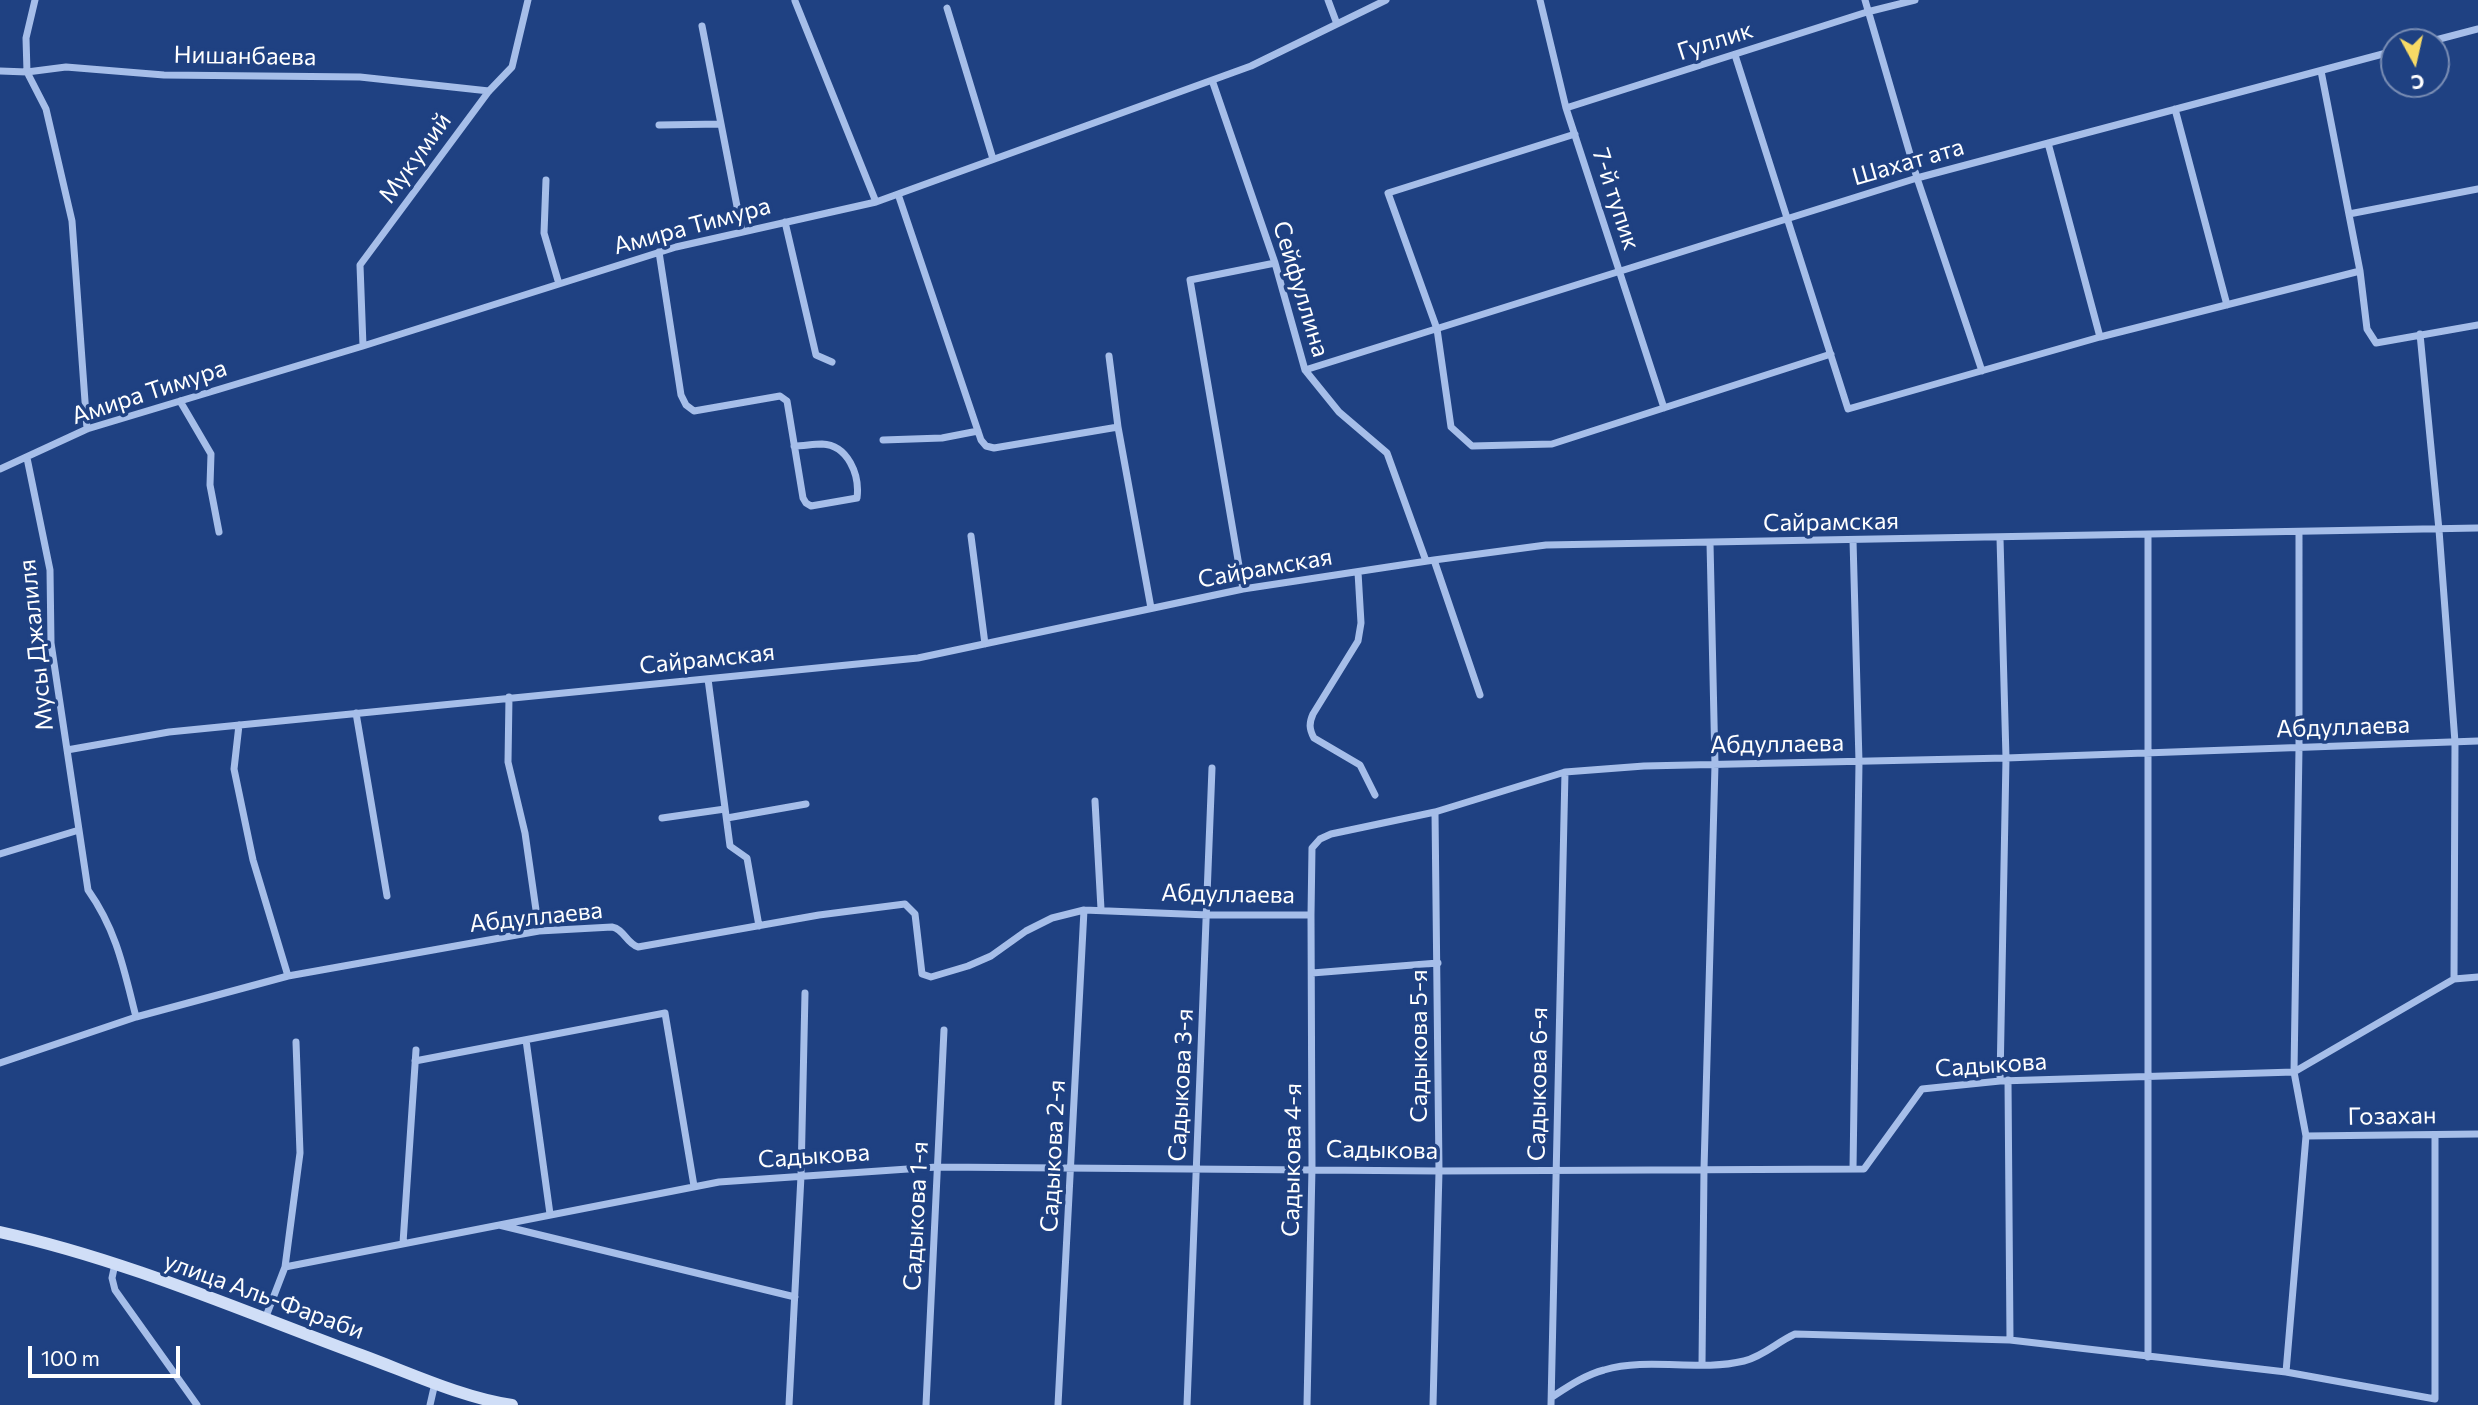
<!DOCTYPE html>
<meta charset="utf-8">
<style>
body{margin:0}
#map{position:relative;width:2478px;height:1405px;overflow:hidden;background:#1f4182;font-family:Commissioner,sans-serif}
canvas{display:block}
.north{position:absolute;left:2380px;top:28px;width:70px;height:70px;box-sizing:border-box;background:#1f4182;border:2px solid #798db4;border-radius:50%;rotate:172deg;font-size:19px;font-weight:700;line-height:28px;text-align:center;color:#fff}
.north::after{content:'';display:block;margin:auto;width:24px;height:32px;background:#f7da65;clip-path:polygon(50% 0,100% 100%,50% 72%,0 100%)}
.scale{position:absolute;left:28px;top:1346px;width:152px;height:32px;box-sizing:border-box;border:4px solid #fff;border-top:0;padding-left:9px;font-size:21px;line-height:24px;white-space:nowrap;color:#fff;-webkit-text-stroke:5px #1f4182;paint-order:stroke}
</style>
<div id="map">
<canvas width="2478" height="1405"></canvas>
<div class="north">С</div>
<div class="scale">100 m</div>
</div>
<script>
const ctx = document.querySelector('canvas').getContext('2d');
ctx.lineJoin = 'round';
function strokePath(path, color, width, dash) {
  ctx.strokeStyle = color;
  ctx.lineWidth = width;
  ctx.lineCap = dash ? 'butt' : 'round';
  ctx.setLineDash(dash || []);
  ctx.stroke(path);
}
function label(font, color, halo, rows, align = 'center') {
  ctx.font = font + ' Commissioner,sans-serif';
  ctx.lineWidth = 7;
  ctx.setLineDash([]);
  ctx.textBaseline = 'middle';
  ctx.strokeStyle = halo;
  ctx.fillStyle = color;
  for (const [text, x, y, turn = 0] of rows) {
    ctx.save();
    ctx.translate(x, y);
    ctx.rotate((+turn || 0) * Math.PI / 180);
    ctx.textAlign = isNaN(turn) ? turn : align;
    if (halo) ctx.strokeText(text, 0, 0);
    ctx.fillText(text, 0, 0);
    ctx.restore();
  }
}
const minor = new Path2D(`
 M35,0L26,38L27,72L46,109L72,221L87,429
 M1328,0L1337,24
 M1540,0L1566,108L1664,408
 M1865,0L1917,178L1982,371
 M795,1L876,202
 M947,8L993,159
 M702,26L742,232
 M2428,42L2478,29
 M1735,55L1848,409L2100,337L2360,271
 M0,71L27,72L66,67L164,75L360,77L489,91
 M2321,71L2360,271L2367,329L2376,343L2478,325
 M1212,80L1275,263L1305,370L1339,412L1387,453L1426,561
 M1566,108L1867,12L1915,0
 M2175,109L2227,305
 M659,125L721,124
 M1575,134L1388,193L1437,329L1451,427L1472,446L1552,444L1831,354
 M2048,143L2100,337
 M546,180L544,233L559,284
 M898,194L981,440L986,446L994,448L1118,427L1151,608
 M2349,214L2478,189
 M785,222L816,355L832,362
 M659,252L681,395L686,405L694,411L780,396L787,401L803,498L806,503L811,506L857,498C860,475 848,445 822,444C813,444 803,446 794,446
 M2420,334L2439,530L2455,742L2454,979
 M363,346L360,265L489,91L512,67L528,0
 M1109,356L1118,427
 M1305,370L1917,178L2394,51
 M180,401L211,454L210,485L219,532
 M883,440L942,438L978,431
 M27,458L50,570L51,643L88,890C117,931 124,970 136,1017
 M0,469L87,429L363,346L676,247L876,202L1251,66L1386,0
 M2148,535V1357
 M971,536L985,644
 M2000,538L2006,758L2000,1081
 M1853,540L1859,762L1853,1169
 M1434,560L1480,695
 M1358,572L1361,623L1358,641L1313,714C1309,723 1309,729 1314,738L1360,765L1375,795
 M1243,589L1190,280L1275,263
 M708,679L730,846L747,858L759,926
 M509,697L508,762L525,833L539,931
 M356,713L387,896
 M239,725L234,769L253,860L288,976
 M67,750L169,732L918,658L1243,589L1434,560L1546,545L2478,528
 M1095,801L1101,909
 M662,818L725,809
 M727,818L806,804
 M0,854L79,830
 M1312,973L1438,963
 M526,1040L550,1214
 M415,1061L665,1013L694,1186
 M0,1063L136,1017L288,976L539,931L612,927C624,929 626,943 638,947L819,915L905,904L915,914L922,974L931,977L968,966L991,956L1026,931L1052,918L1084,910L1208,915H1311L1312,848L1320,839L1331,834L1435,812L1565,772L1644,766L2006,758L2478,741
 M2008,1080L2010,1340
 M2306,1136L2478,1134
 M499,1225L795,1297
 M403,1243L416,1050
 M115,1264L112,1278L115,1290L197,1405
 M285,1267L300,1153L296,1042
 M265,1319L285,1267L719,1182L937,1167L1439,1171L1864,1169L1922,1089L2000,1081L2294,1072L2454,979L2478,977
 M1702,1364L1704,1169L1715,765L1710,543
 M2286,1372L2306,1136L2294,1072L2299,748V532
 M1552,1397C1569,1386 1585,1375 1604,1370C1649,1357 1698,1372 1744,1361C1764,1356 1777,1342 1795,1334L2010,1340L2286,1372L2435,1399V1135
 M430,1405L435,1383
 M789,1405L801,1176L805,993
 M926,1405L944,1030
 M1058,1405L1084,910
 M1187,1405L1212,768
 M1307,1405L1312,1168L1311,915
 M1433,1405L1439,1171L1435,812
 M1551,1405L1565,772`);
const secondary = new Path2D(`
 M0,1232C124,1259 242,1311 361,1355C410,1373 460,1397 512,1405`);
const streetNames = [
 ["Гуллик",1715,41,-18],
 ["Нишанбаева",245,56,1],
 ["Мукумий",415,158,-54],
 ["Шахат ата",1908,162,-16],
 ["7-й тупик",1616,199,72],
 ["Амира Тимура",692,226,-15],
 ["Сейфуллина",1301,289,73],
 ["Амира Тимура",149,392,-18],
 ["Сайрамская",1831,522,-1],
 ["Сайрамская",1265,568,-10],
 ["Мусы Джалиля",36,645,-96],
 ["Сайрамская",707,659,-6],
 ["Абдуллаева",2343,727,-2],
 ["Абдуллаева",1777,744,-1],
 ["Абдуллаева",1228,894,1],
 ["Абдуллаева",536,917,-6],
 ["Садыкова 5-я",1419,1046,-90],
 ["Садыкова",1991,1065,-4],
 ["Садыкова 6-я",1538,1084,-89],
 ["Садыкова 3-я",1181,1085,-87],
 ["Гозахан",2392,1116,-1],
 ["Садыкова",1382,1150,1],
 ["Садыкова",814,1156,-4],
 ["Садыкова 2-я",1053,1156,-87],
 ["Садыкова 4-я",1292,1160,-89],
 ["Садыкова 1-я",916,1216,-87],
 ["улица Аль-Фараби",264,1296,20]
];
strokePath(minor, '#a6bee9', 7);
strokePath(secondary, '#d0def7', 12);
label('24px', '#fff', '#1f4182', streetNames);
</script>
